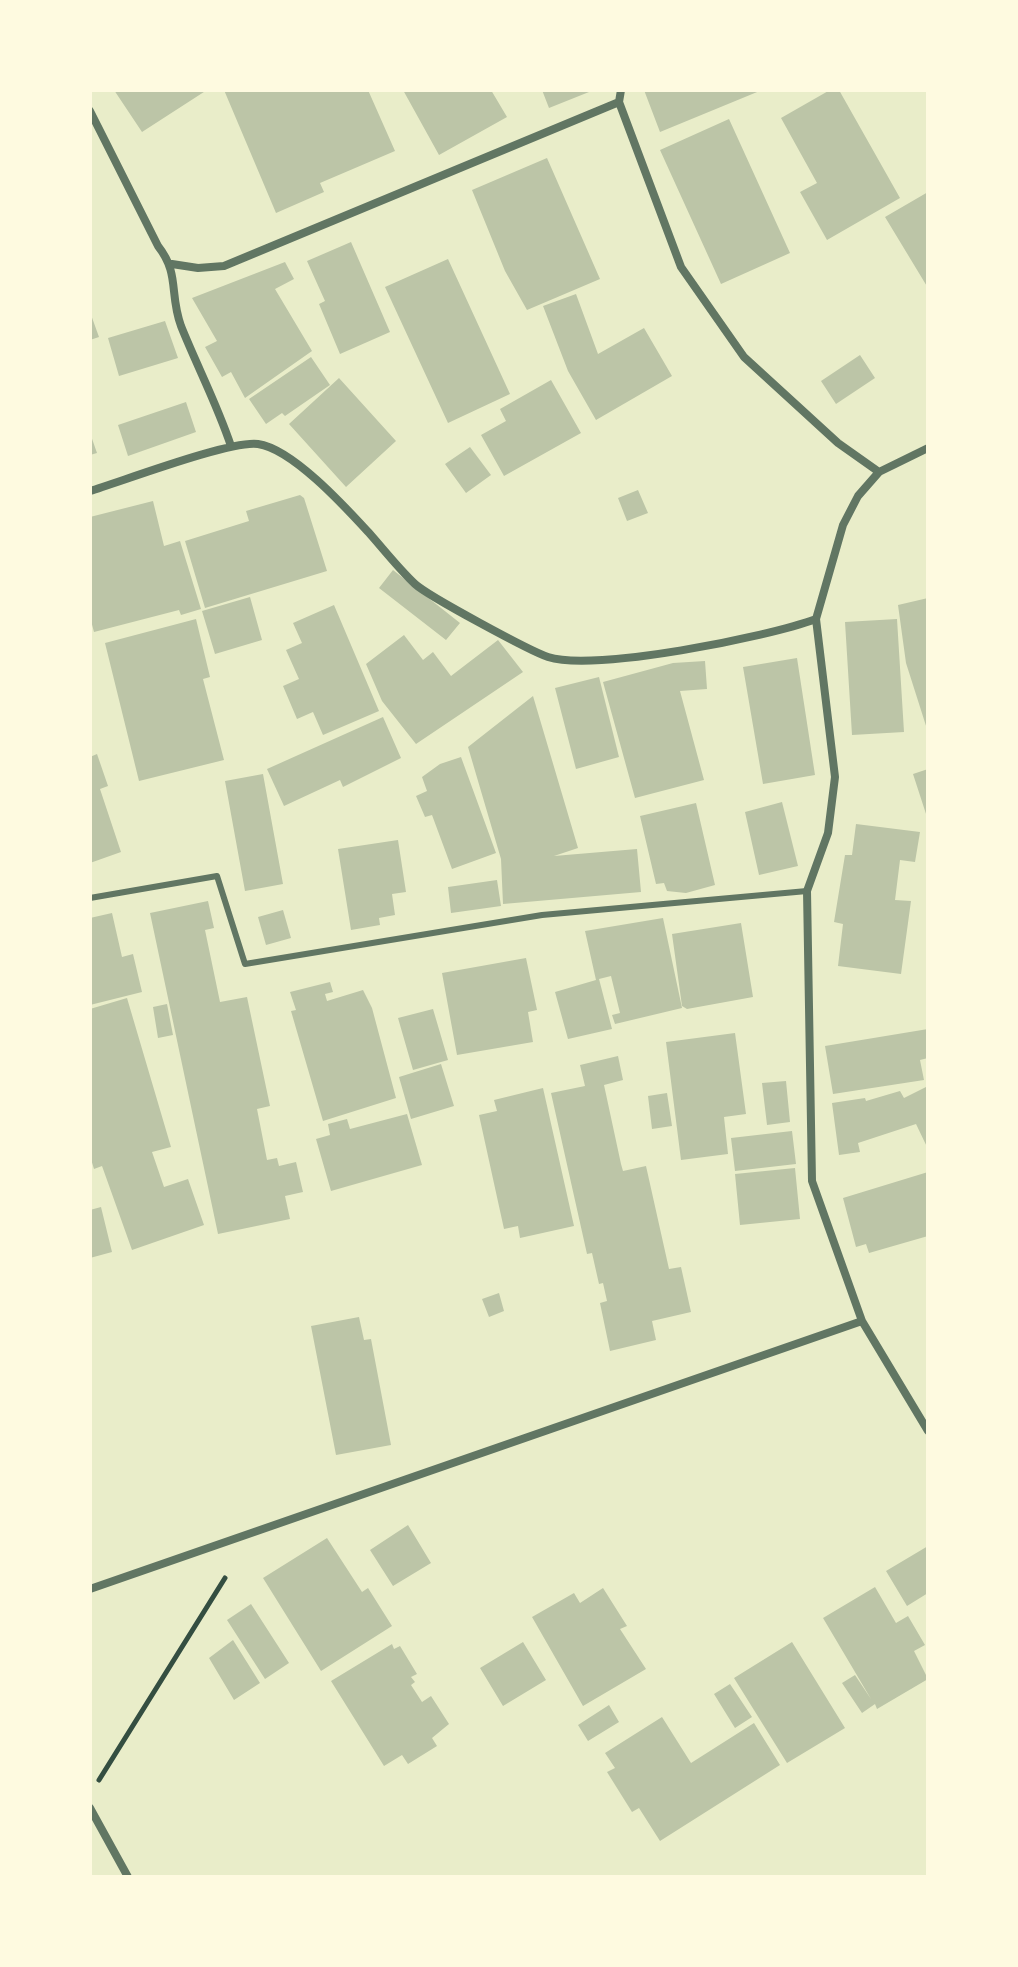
<!DOCTYPE html>
<style>
body{margin:0}
#map{position:relative;width:1018px;height:1967px;overflow:hidden;background:#e9edc9;font-family:Merriweather,serif}
canvas{display:block}
.frame{position:absolute;inset:0;border:92px solid #fefae0;pointer-events:none}
</style>
<div id="map">
<canvas width="1018" height="1967"></canvas>
<div class="frame"></div>
</div>
<script>
const ctx = document.querySelector('canvas').getContext('2d');
ctx.lineJoin = 'round';
function fill(path, color) {
  ctx.fillStyle = color;
  ctx.fill(path, 'evenodd');
}
function strokePath(path, color, width, dash) {
  ctx.strokeStyle = color;
  ctx.lineWidth = width;
  ctx.lineCap = dash ? 'butt' : 'round';
  ctx.setLineDash(dash || []);
  ctx.stroke(path);
}
const building = new Path2D(`
 M114,90H207L142,132Z
 M224,90H368L395,151L320,183L324,192L276,213Z
 M403,90H491L507,117L439,155Z
 M542,90H594L549,108Z
 M644,90H762L660,132Z
 M830,90H839L900,198L827,240L800,192L817,183L781,118Z
 M729,119L790,253L721,284L660,150Z
 M547,158L600,279L527,310L505,271L472,190Z
 M928,192V288L885,217Z
 M351,242L390,332L340,354L319,304L325,301L307,261Z
 M448,259L510,394L448,423L385,287Z
 M285,262L294,279L275,289L312,351L245,398L231,372L222,377L205,347L217,341L192,298Z
 M576,294L598,354L644,328L672,376L596,420L568,371L543,306Z
 M90,312L99,337L90,340Z
 M165,321L178,358L119,376L108,338Z
 M860,355L875,378L836,404L821,381Z
 M311,357L330,385L285,416L282,413L266,424L249,399Z
 M339,378L396,441L346,487L289,424Z
 M551,380L581,433L504,476L481,435L506,421L500,409Z
 M186,402L196,432L128,456L118,425Z
 M90,433L97,453L90,455Z
 M470,447L491,475L466,493L445,464Z
 M638,490L648,513L627,521L618,498Z
 M300,495L304,498L327,571L205,608L185,541L249,521L246,511Z
 M153,501L164,546L180,541L201,609L181,615L179,610L94,632L90,617V517Z
 M393,570L460,623L446,640L379,588Z
 M250,597L262,640L215,654L202,611Z
 M928,598V728L927,729L906,663L898,605Z
 M334,605L379,711L323,735L313,712L297,719L283,686L299,679L286,650L302,643L293,623Z
 M196,619L210,677L203,679L224,760L139,781L105,643Z
 M897,619L904,732L852,735L845,622Z
 M404,635L423,660L433,652L451,676L498,640L523,672L416,744L382,701L366,664Z
 M797,658L815,775L763,784L743,667Z
 M705,661L707,689L680,691L704,780L635,798L603,682L673,663Z
 M599,677L619,757L576,769L555,688Z
 M533,696L578,848L554,856L637,849L641,892L503,904L501,859L468,747Z
 M383,717L401,758L343,787L340,780L284,806L267,769Z
 M97,754L108,786L100,789L121,852L90,863V757Z
 M461,757L496,853L452,869L432,815L425,817L416,796L427,791L422,777L440,764Z
 M928,769V817H927L913,774Z
 M263,774L283,884L245,891L225,781Z
 M782,802L798,866L759,875L745,812Z
 M696,803L715,885L686,893L667,891L664,883L656,884L640,816Z
 M856,824L920,832L915,862L900,860L895,900L911,901L901,974L838,966L843,924L834,922L845,855H852Z
 M398,840L406,892L392,894L395,915L379,918L380,925L351,930L338,849Z
 M497,880L501,906L451,913L448,887Z
 M208,901L214,928L205,930L220,1002L247,997L270,1106L257,1109L267,1160L277,1158L279,1166L296,1162L303,1192L285,1196L290,1219L218,1234L150,913Z
 M283,910L291,938L266,945L258,917Z
 M112,913L122,957L133,954L142,992L90,1005V918Z
 M663,918L682,1008L615,1024L612,1015L620,1013L611,976L599,979L612,1029L568,1039L555,992L596,980L585,931Z
 M741,923L753,997L687,1009L682,1006L672,934Z
 M526,958L537,1010L528,1012L533,1042L457,1055L442,973Z
 M330,982L333,992L325,994L327,1001L363,990L372,1008L396,1098L323,1121L291,1011L296,1010L290,992Z
 M127,998L171,1147L152,1152L164,1187L188,1179L204,1225L132,1250L102,1166L94,1169L90,1156V1009Z
 M167,1004L173,1035L158,1038L153,1007Z
 M433,1009L448,1060L413,1070L398,1018Z
 M928,1029V1058L920,1060L924,1080L833,1094L825,1046Z
 M735,1033L746,1114L724,1117L728,1154L681,1160L666,1042Z
 M618,1056L623,1080L604,1085L621,1164L623,1171L646,1166L669,1269L681,1267L691,1312L652,1321L656,1340L610,1351L600,1303L607,1301L603,1283L599,1284L592,1253L587,1254L551,1093L585,1086L580,1065Z
 M441,1064L454,1106L411,1119L399,1077Z
 M786,1081L790,1122L767,1125L762,1083Z
 M928,1086V1149L916,1124L858,1143L860,1152L839,1155L832,1103L865,1098L866,1101L900,1091L904,1098Z
 M543,1088L574,1226L520,1238L518,1226L504,1229L479,1115L497,1111L494,1100Z
 M667,1093L672,1126L652,1129L648,1096Z
 M407,1114L422,1165L331,1191L316,1139L330,1135L328,1124L347,1119L350,1129Z
 M792,1131L796,1164L735,1171L731,1138Z
 M795,1168L800,1219L740,1225L735,1174Z
 M928,1172V1236L869,1253L866,1244L856,1247L843,1198Z
 M101,1207L112,1252L90,1258V1210Z
 M499,1293L504,1311L489,1317L482,1299Z
 M359,1317L364,1340L371,1339L391,1445L336,1455L311,1326Z
 M408,1525L431,1563L393,1586L370,1550Z
 M327,1538L362,1592L368,1588L392,1626L321,1671L263,1578Z
 M928,1546V1593L907,1606L886,1571Z
 M875,1587L896,1623L908,1616L925,1645L914,1651L928,1679L877,1709L875,1704L862,1713L842,1683L855,1675L871,1699L823,1618Z
 M603,1588L627,1626L620,1629L646,1669L583,1706L532,1617L574,1593L580,1603Z
 M251,1604L289,1663L265,1679L227,1620Z
 M233,1640L260,1683L234,1700L209,1658Z
 M523,1642L546,1680L503,1706L480,1668Z
 M792,1642L845,1728L787,1763L734,1678Z
 M392,1644L394,1649L400,1646L417,1674L411,1677L415,1682L411,1685L422,1702L431,1696L449,1724L432,1738L437,1746L408,1764L402,1755L384,1766L331,1681Z
 M730,1684L752,1717L735,1728L714,1694Z
 M609,1705L619,1722L588,1741L578,1725Z
 M662,1717L691,1763L754,1723L780,1765L660,1841L639,1808L632,1812L607,1772L615,1768L605,1753Z`);
const path = new Path2D(`
 M99,1780L225,1578`);
const service = new Path2D(`
 M90,898L217,876L245,964L542,915L807,891`);
const minor = new Path2D(`
 M619,102L681,267L744,357L838,443L879,472
 M90,111L158,246C180,274 169,293 181,326C197,366 217,404 231,446
 M172,264L198,268L224,266L619,102L621,90
 M928,448L879,472L858,496L843,525L816,619L835,777L828,833L807,891L812,1181L862,1321L928,1431
 M90,491C123,481 231,440 258,444C293,449 347,509 370,534C385,551 399,569 415,584C428,596 530,651 548,657C594,672 768,637 816,619
 M90,1589L862,1321
 M90,1808L128,1877`);
fill(building, '#bcc5a7');
strokePath(path, '#344e41', 5);
strokePath(service, '#617663', 6);
strokePath(minor, '#617663', 8);
</script>
